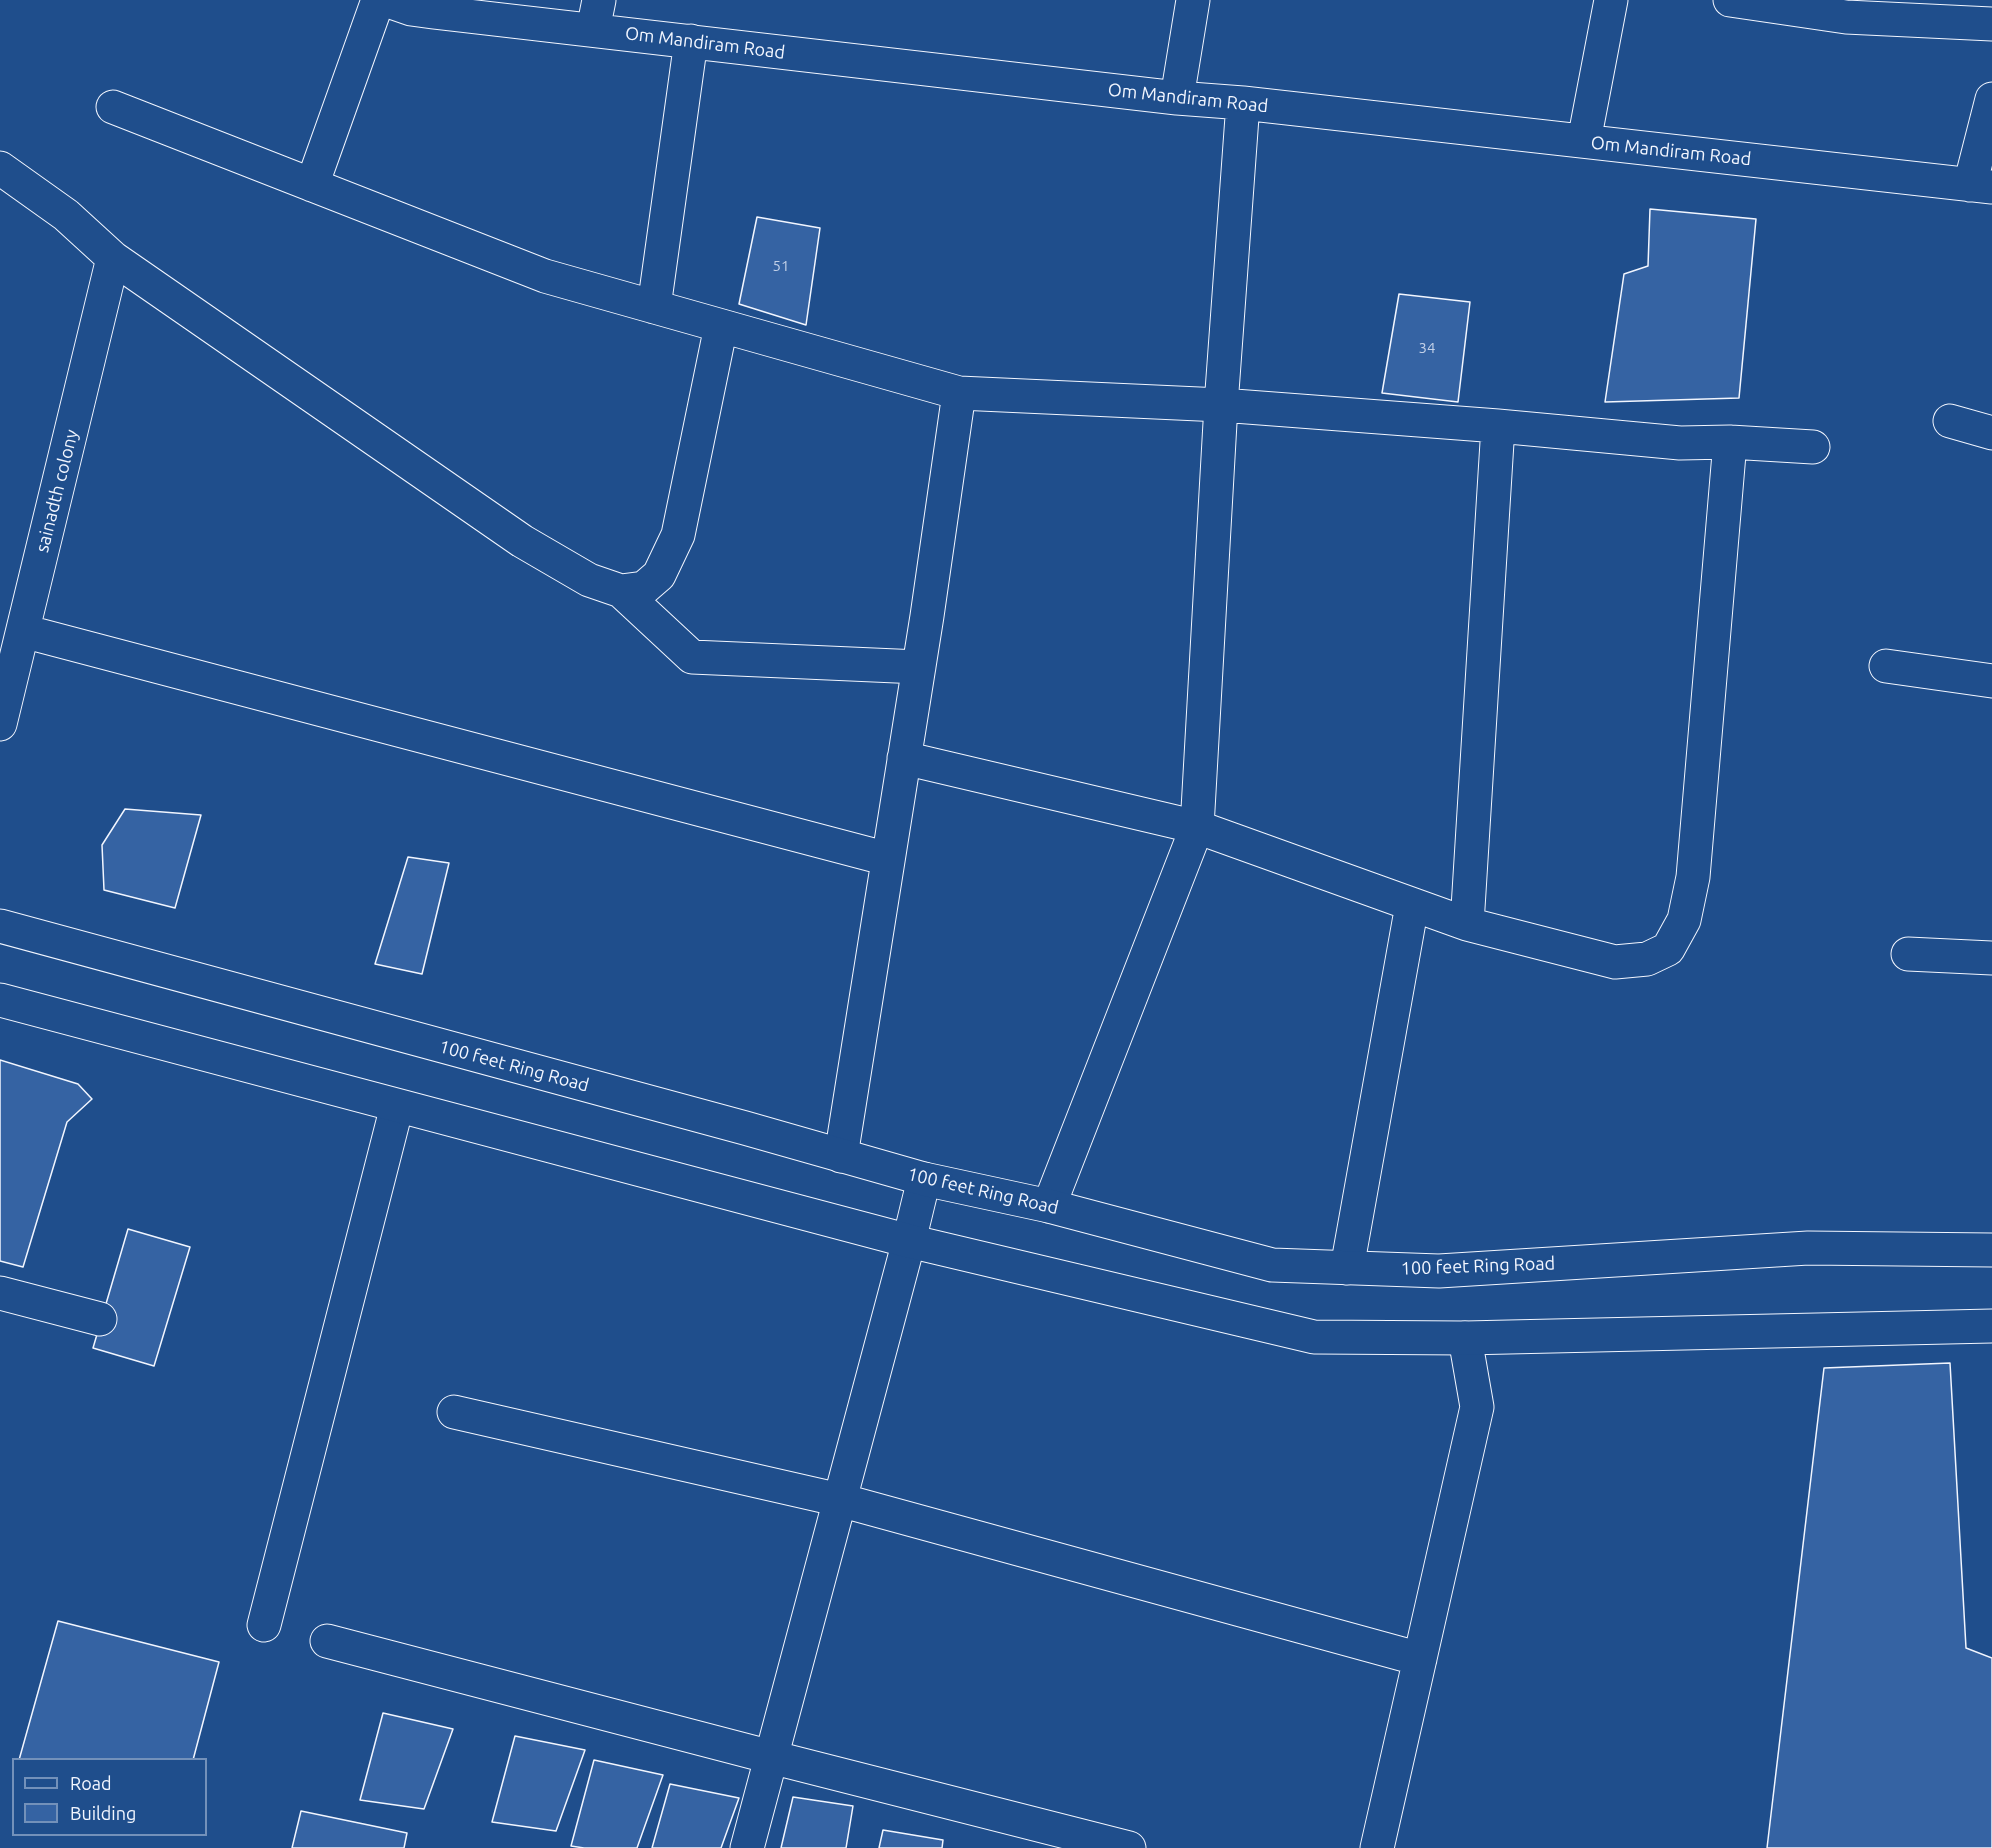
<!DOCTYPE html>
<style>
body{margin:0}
#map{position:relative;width:1992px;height:1848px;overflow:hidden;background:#1f4e8c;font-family:Ubuntu,sans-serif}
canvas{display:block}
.legend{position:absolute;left:12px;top:1758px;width:195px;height:78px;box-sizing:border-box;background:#1f4e8c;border:2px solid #7391ba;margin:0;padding:8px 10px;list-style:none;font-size:18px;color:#f2f6ff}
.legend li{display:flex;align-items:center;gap:12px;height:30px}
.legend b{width:30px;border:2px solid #7391ba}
</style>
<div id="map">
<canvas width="1992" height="1848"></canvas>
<ul class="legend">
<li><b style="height:8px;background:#1f4e8c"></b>Road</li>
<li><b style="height:16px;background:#3563a3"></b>Building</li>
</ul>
</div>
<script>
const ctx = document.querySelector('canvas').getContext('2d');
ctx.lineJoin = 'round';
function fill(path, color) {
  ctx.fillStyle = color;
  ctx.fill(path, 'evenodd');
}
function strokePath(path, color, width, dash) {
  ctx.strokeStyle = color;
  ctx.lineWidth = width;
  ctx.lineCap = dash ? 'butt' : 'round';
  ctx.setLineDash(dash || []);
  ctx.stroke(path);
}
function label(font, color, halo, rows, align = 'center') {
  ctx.font = font + ' Ubuntu,sans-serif';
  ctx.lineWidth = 4.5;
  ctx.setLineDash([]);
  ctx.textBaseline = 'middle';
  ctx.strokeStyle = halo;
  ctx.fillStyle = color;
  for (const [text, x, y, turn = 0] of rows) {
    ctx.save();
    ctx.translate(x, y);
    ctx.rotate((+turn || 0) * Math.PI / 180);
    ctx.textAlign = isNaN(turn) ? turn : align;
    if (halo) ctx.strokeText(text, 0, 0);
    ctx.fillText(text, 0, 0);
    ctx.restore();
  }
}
const building = new Path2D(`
 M1650,209L1756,219L1739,398L1605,402L1624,274L1648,266Z
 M757,217L820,228L806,325L739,304Z
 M1399,294L1470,302L1458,402L1382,393Z
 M125,809L201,815L175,908L104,890L102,845Z
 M408,857L449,863L422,974L375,964Z
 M0,1060L78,1084L92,1099L67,1122L23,1267L0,1261Z
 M128,1229L190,1247L154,1366L93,1348Z
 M1950,1363L1966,1648L1992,1658V1848H1767L1824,1368Z
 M58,1621L219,1662L193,1760H19Z
 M383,1713L453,1729L424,1809L360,1800Z
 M515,1736L585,1750L556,1831L492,1822Z
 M594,1760L663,1775L637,1848H584L571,1846Z
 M670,1784L739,1798L721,1848H652Z
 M793,1797L853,1806L846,1848H781Z
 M301,1811L407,1833L404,1848H292Z
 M883,1830L943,1840L942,1848H879Z`);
const minor = new Path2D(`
 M385,0L411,9L433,12L1177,98L1243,103L1992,187
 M1730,0L1846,17L1992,24
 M593,30L599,0
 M1177,98L1193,0
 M113,107L545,276L959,393L1221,405L1498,426L1680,443L1730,442L1813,447
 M1584,141L1611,0
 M0,168L66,215L113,258L522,541L589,580L621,591L644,588L659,575L678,535L721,326
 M312,185L378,0
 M1970,185L1992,99
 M654,307L691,41
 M1950,421L1992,433
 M621,591L692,657L919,667
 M23,631L888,859
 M1886,666L1992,681
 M0,724L113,258
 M904,758L1197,827L1467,924L1615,962L1647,959L1668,949L1684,920L1693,877L1730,442
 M1467,924L1498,426
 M1908,954L1992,958
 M841,1156L927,616L959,393
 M1049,1206L1197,827L1221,405L1243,103
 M1347,1268L1412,905
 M0,1293L100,1319
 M454,1412L840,1500L1420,1659
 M264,1625L397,1106
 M327,1641L771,1757L1129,1848
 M747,1848L909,1241L924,1179
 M1377,1848L1477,1407L1465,1338`);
const major = new Path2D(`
 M0,926L745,1128L924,1179L1049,1206L1272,1265L1439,1271L1808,1248L1992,1250
 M0,1000L909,1241L1314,1337L1465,1338L1992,1326`);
const numberNames = [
 ["51",781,266],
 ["34",1427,348]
];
const streetNames = [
 ["Om Mandiram Road",705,43,7],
 ["Om Mandiram Road",1188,98,6],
 ["Om Mandiram Road",1671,151,6],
 ["sainadth colony",57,491,-76],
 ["100 feet Ring Road",514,1066,15],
 ["100 feet Ring Road",983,1191,13],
 ["100 feet Ring Road",1478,1266,-2]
];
fill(building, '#3563a3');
strokePath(building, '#f2f6ff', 1.5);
strokePath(minor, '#f2f6ff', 35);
strokePath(major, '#f2f6ff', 35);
strokePath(minor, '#1f4e8c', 33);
strokePath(major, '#1f4e8c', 33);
label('15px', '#c3d1e8', null, numberNames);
label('18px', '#f2f6ff', '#1f4e8c', streetNames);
</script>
